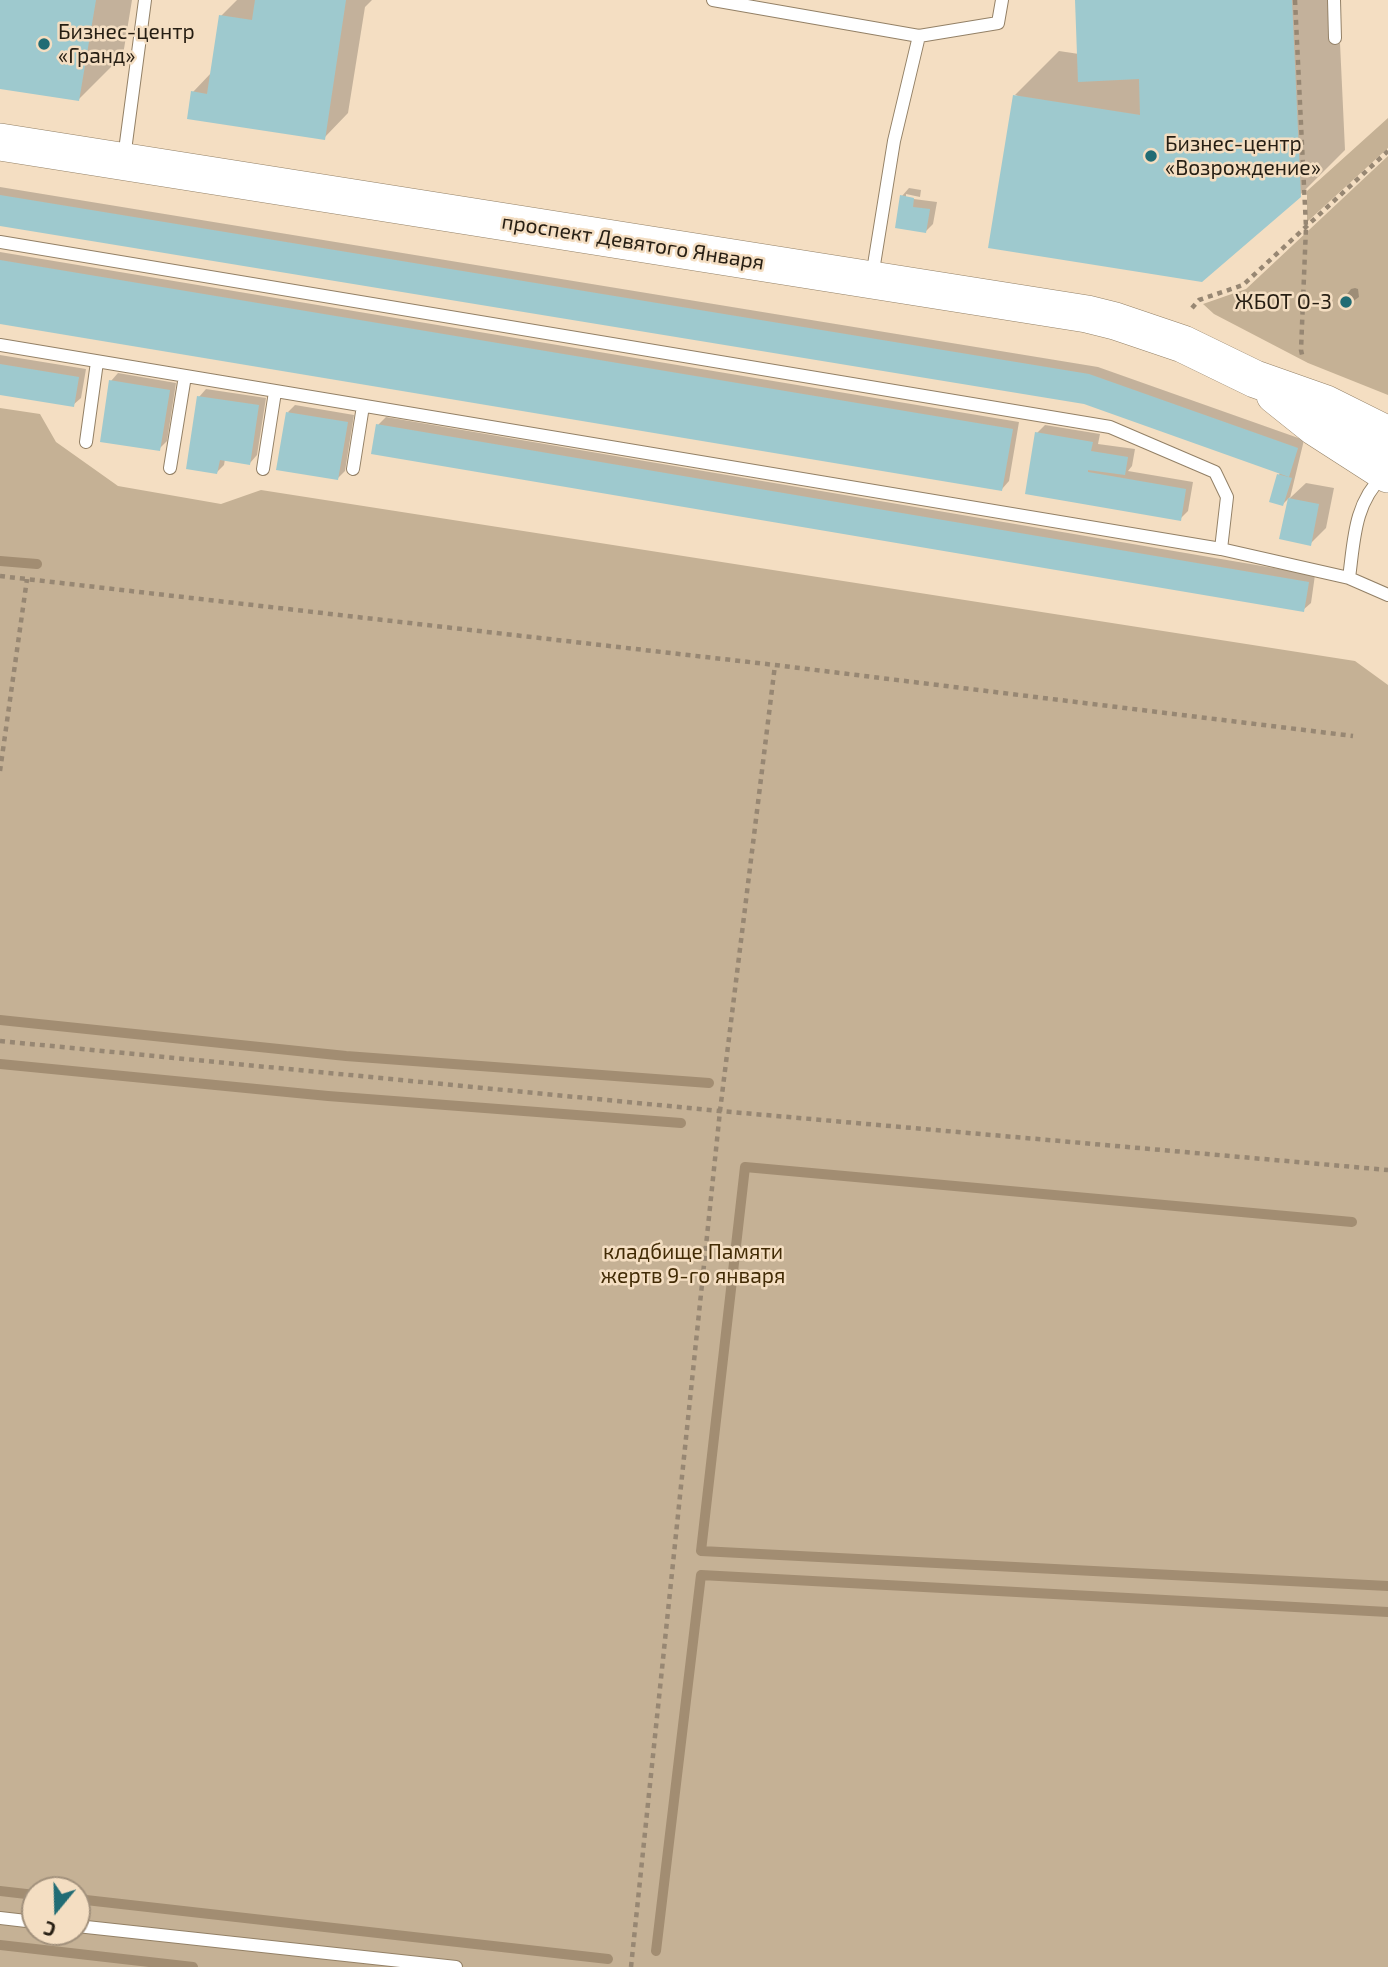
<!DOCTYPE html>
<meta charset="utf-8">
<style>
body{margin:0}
#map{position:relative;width:1388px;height:1967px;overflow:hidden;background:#f4dec2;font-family:"Exo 2",sans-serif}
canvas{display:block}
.north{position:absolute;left:21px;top:1876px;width:70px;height:70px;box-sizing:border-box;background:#f4dec2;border:2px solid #a2917c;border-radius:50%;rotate:199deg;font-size:19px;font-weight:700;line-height:28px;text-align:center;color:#261e13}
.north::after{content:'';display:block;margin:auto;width:24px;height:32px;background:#216c74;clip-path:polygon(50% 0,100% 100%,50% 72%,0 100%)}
</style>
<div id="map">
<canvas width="1388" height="1967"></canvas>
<div class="north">С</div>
</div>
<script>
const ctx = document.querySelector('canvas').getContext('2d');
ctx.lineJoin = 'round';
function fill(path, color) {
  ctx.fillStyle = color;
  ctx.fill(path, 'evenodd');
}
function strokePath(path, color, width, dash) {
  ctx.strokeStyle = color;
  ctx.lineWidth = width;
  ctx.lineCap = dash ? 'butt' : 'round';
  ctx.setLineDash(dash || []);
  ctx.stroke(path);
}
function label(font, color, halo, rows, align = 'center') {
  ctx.font = font + ' "Exo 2",sans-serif';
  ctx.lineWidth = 5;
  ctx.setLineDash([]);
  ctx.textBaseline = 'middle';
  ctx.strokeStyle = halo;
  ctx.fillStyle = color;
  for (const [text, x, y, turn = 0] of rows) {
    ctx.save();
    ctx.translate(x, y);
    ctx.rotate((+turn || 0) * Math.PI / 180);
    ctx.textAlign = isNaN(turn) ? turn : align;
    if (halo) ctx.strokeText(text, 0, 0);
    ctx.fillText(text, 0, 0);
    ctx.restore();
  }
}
const green = new Path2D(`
 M1388,118V148L1307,222V191Z
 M1388,156V395L1308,363L1214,314L1203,304L1246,289Z
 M0,408L40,414L56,442L118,486L221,504L261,490L1355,661L1388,685V1967H0ZM35,1890H77V1932H35Z`);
const shadow = new Path2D(`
 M0,0H132L123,55L79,99L0,87Z
 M237,0H372L365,7L348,113L324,138L193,92L212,72L221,16Z
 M1076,0H1338L1345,150L1300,195L1015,95L1059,51L1079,54Z
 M0,187L1098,367L1304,440L1290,498L1306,483L1334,488L1326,528L1310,544L1282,538L1290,497L1283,504L1271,500L1280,472L1085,403L0,225Z
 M909,188L921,190L920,197L906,194V198L937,202L933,224L926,231L902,196Z
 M0,252L1019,422L1009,481L1002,489L0,322Z
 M1355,288L1358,289L1359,297L1345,307L1341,302L1351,289Z
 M0,355L86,369L81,398L73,405L0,393Z
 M118,373L176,383L167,441L159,449L111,381Z
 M206,389L266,398L257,455L250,463L225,459L224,465L217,472L199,397Z
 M295,405L354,415L345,471L337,479L288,412Z
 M386,417L1315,575L1311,603L1303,610L378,425Z
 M1045,425L1100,434L1098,444L1135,449L1132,466L1128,471L1193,482L1188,511L1180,519L1027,493L1037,433Z`);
const stream = new Path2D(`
 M0,561L37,564
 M0,1020L346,1056L709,1083
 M0,1064L328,1096L681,1123
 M1352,1222L745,1167L701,1551L1388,1586
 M0,1891L35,1895
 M77,1899L608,1959
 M0,1945L193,1967
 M656,1951L701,1575L1388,1612`);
const building = new Path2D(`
 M0,0H96L79,101L0,89Z
 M255,0H346L325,140L187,119L191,91L207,94L219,15L252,20Z
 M1075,0H1292L1301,197L1202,282L988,248L1013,95L1140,115L1139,79L1078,82Z
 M0,195L1089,374L1298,448L1289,477L1084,404L0,226Z
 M900,195L914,198L913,207L930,209L926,233L895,228Z
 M0,260L1013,429L1002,491L0,324Z
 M1339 302a7 7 0 1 1 14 0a7 7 0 1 1-14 0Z
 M0,364L79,377L74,407L0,395Z
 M109,380L170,390L160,451L100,442Z
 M197,396L259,405L250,465L220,460L217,474L186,469Z
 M286,412L348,422L338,480L276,470Z
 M376,424L1309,582L1304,612L371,454Z
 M1035,432L1093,442L1091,451L1128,457L1125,475L1088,470V472L1186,489L1181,521L1025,494Z
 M1277,474L1292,478L1283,506L1269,502Z
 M1288,498L1319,504L1311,546L1279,539Z`);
const path = new Path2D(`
 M1295,0L1306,227L1301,350L1303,359
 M1192,308L1199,300L1243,285L1388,151
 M0,576L775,665L1353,736
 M0,771L27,579
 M0,1041L720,1111L1388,1170
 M631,1967L720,1111L775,665`);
const lane = new Path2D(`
 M713,0L919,36
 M1334,0L1335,38
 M124,158L145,0
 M0,242L1110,427L1215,472L1227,497L1221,549
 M872,277L894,141L919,36L998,23L1002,0
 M0,345L1221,549L1349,578L1388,595
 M86,442L97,362
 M170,468L185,376
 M263,469L275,392
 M353,469L363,406
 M1349,578C1354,541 1354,503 1383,476
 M0,1918L35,1922
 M77,1926L456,1967`);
const secondary = new Path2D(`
 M0,142L1087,314L1115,321L1183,344L1255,379L1326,404L1388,435
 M1275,395L1315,427L1388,474`);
const markers = [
 [44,44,7,"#216c74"],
 [1151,156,7,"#216c74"],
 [1346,302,7,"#216c74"]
];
const poiNames = [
 ["Бизнес-центр",58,32],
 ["«Гранд»",58,56],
 ["Бизнес-центр",1165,144],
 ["«Возрождение»",1165,168],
 ["ЖБОТ О-3",1332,302,"right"]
];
const streetNames = [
 ["проспект Девятого Января",633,242,9]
];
const parkNames = [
 ["кладбище Памяти",693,1252],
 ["жертв 9-го января",693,1276]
];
fill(green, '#c5b195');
fill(shadow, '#0003');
strokePath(stream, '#a28d72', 10);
fill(building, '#9ec9ce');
strokePath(lane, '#938066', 14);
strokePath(secondary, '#938066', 38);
strokePath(path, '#978773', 4.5, [5, 5]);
strokePath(lane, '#fff', 12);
strokePath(secondary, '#fff', 37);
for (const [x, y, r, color] of markers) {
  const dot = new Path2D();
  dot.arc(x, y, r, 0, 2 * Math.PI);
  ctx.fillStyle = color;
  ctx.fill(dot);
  strokePath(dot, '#f4dec2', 2.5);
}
label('21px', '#261e13', '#f4dec2', poiNames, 'left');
label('21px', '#261e13', '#f4dec2', streetNames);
label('21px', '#422b05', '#f4dec2', parkNames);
</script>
